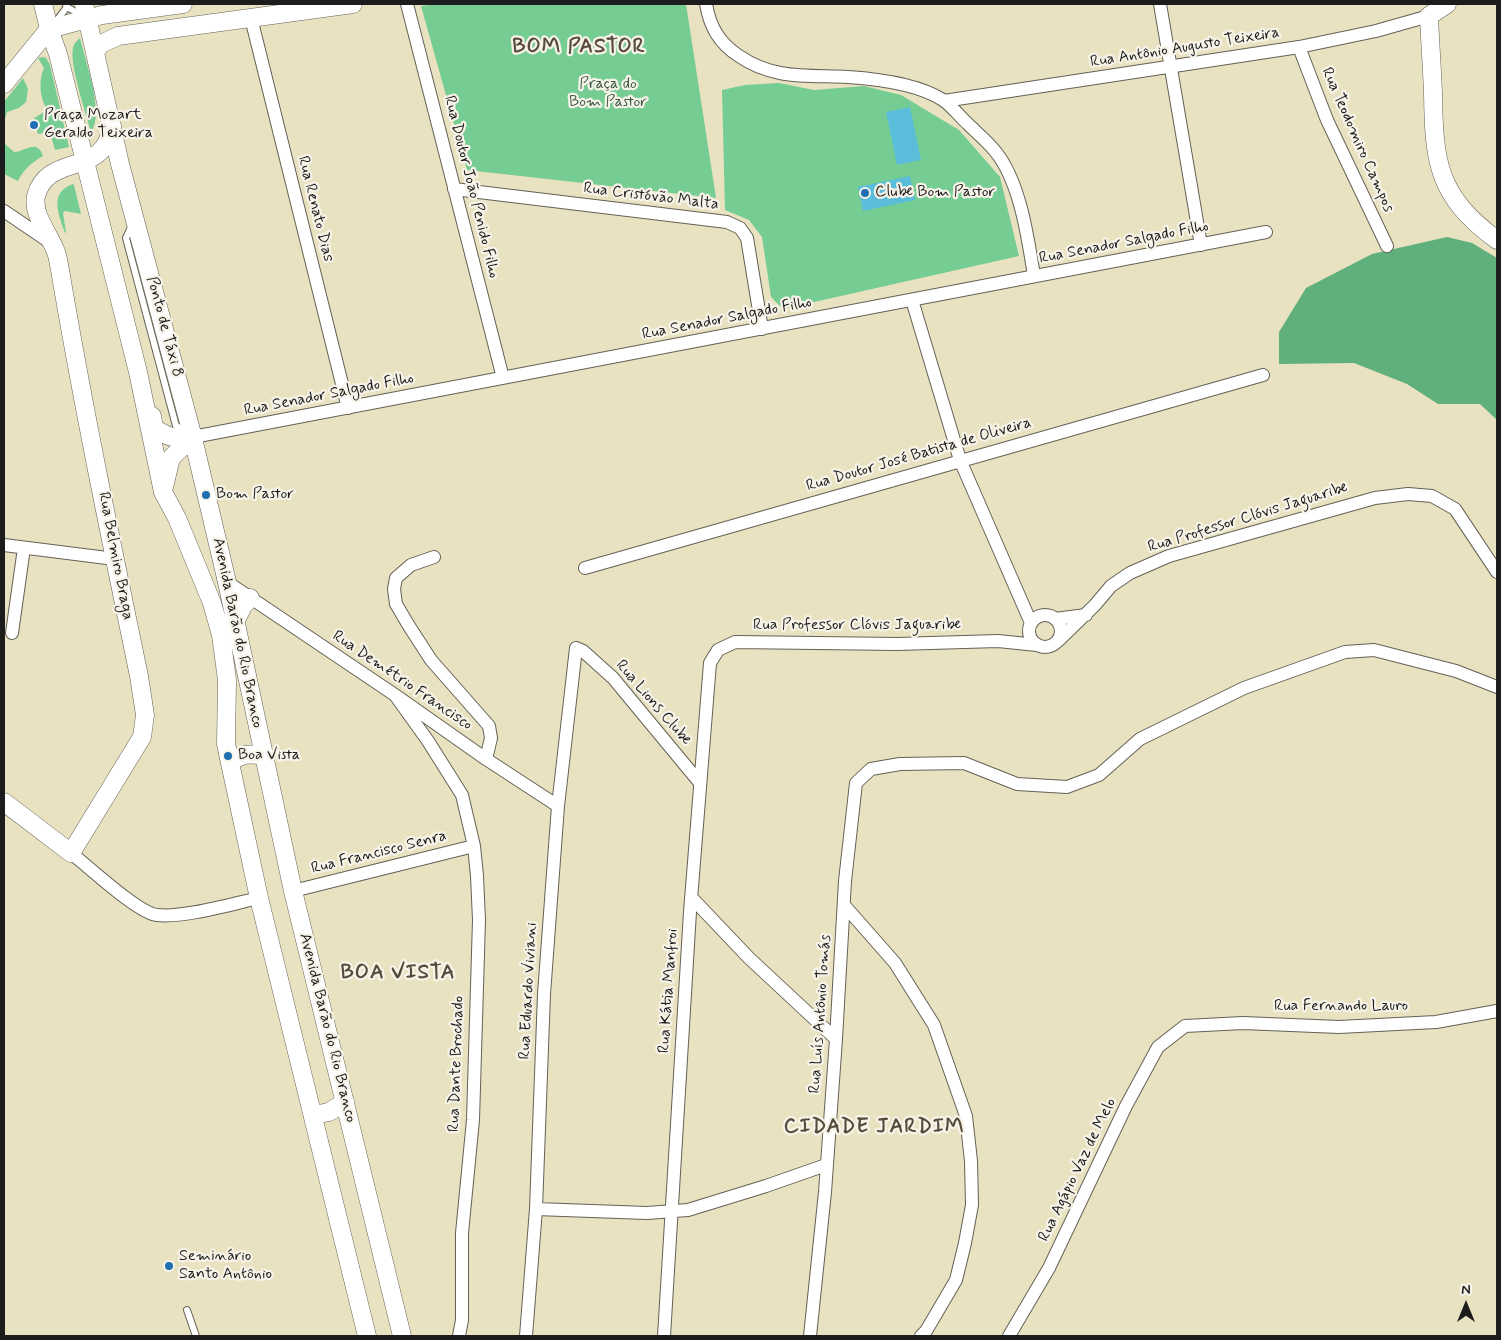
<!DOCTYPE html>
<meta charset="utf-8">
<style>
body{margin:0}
#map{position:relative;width:1501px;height:1340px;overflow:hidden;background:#e9e2c1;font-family:Mynerve,sans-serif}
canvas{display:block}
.frame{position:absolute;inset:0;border:5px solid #1c1c1c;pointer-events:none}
.north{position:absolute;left:1441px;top:1280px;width:50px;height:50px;-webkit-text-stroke:4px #f7f3e8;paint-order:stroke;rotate:0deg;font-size:14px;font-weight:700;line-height:20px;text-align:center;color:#1c1c1c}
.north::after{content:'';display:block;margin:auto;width:18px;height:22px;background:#1c1c1c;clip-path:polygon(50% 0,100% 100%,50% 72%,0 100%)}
</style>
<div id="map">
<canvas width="1501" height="1340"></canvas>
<div class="frame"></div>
<div class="north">N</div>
</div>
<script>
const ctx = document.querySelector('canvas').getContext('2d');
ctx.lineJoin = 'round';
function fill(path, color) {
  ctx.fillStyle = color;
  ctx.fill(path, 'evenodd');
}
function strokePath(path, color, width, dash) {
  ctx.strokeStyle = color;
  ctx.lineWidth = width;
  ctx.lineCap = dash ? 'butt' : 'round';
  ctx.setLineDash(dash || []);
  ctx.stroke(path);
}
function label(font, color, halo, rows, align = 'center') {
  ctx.font = font + ' Mynerve,sans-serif';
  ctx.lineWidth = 4.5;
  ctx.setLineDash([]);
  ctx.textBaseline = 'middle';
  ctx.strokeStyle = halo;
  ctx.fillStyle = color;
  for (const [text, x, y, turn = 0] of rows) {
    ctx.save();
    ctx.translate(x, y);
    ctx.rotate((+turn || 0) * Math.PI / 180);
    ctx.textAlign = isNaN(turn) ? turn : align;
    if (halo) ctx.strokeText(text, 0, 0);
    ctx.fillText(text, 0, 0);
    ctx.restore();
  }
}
const green = new Path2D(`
 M436,4H686L716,198L467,170L421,6Z
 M80,38C85,61 105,113 91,132C86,114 69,63 73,48C74,43 77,41 80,38Z
 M43,57L46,58L50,65L69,147L55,150L50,132L38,134L33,119L47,110C40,98 38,81 44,68L38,58Z
 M23,78L28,89L26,102L19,108L7,112L4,123V102Z
 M779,83L814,90L864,86L901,95L959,130L1000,177L1019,256L783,309L771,297L762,237L749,220L725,210L722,90L745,85Z
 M4,143L14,152C25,152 37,138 43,156C31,163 24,169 18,181L4,174Z
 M73,184L74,185L81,214L65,211L63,213L66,232L65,233C59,215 48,193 73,184Z`);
const forest = new Path2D(`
 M1447,237L1472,243L1497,258V420L1480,404H1438L1407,384L1354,363L1279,364V332L1306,288L1372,254Z`);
const water = new Path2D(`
 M910,107L921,160L897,165L886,112Z
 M910,176L915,200L863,211L858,187Z`);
const lane = new Path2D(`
 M66,5L67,7L84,17
 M54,24L67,7
 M132,225L126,238L176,426L189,432
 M187,1310L196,1336`);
const street = new Path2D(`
 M407,4L503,378
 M706,4C710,27 719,43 739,56C774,80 808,75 848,77C878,79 918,84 943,100C952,106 960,117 968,124C977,133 987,141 995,151C1020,181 1028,238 1034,276
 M1160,4L1201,245
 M251,18L348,408
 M1299,47L1327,120L1387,246
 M944,101L1299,47L1376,31L1429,16
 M454,189L727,222L740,228L747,238L762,329
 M4,211L51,243
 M912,300L960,460L1031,623
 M193,437L1266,232
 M4,545L115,559
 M434,557L411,565L396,578L394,589L396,604L409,626L431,660L489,726L491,738L486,759
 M585,568L1263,375
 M227,582L395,695L486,759L558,806
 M1029 631a16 16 0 1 1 32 0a16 16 0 1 1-32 0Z
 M1055,619L1086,615
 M12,633L24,548
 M1058,641L1095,605L1111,586L1130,573L1169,556L1375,498L1408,494L1432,496L1455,509L1497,572
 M395,695L428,741L462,795L474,846L477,876L479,920L473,1120L462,1233V1320L459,1336
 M71,853C89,867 138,913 157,915C184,918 231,904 259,898
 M293,891L474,846
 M691,897L749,958L836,1039
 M844,905L895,963L934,1025L966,1116L971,1161L972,1205L965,1243L956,1280L926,1331L921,1336
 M536,1209L647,1213L688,1210L766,1186L826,1165
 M526,1336L536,1209L544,994L558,806L576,648L583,651L613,678L700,783
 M664,1336L690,912L710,663L718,650L735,642L897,644L998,641L1037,645
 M810,1336L825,1192L836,1039L845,881L856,783L871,769L900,764L964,763L1017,784L1067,787L1099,775L1140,739L1244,688L1345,652L1374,650L1456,671L1497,687
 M1009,1336L1049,1268L1126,1106L1158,1047L1185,1026L1243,1023L1339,1027L1436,1022L1497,1011`);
const secondary = new Path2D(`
 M43,4L49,29L58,54L138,372L163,492L177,518L212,603L221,635L227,680L226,744L230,763L259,898L367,1336
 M84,4L120,164L192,434L227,582L293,891L402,1336
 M1447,4L1429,16C1430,41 1432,67 1433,93C1434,162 1437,196 1497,240
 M49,29L102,15L183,4
 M95,52L101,44L118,36L353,4
 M4,84L49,29
 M152,416L154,428C169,438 175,439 193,437
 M164,487L171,458L193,437
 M235,622L243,606L250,598
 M230,763C241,754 249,753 263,756
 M4,802L71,853L142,737L145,715L139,676C111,541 83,406 60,270C59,265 58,257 56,252C50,235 32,215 36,196C46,158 90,172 106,144C109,139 110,132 112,126
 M313,1115L329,1112L345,1102`);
const markers = [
 [34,125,5,"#1f6fb2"],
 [865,193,5,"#1f6fb2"],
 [206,495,5,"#1f6fb2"],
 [228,756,5,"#1f6fb2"],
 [169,1266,5,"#1f6fb2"]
];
const streetNames = [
 ["Rua Antônio Augusto Teixeira",1185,48,-9],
 ["Rua Teodomiro Campos",1357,140,66],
 ["Rua Doutor João Penido Filho",471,187,76],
 ["Rua Cristóvão Malta",651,197,7],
 ["Rua Renato Dias",315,209,76],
 ["Rua Senador Salgado Filho",1124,243,-11],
 ["Rua Senador Salgado Filho",727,319,-11],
 ["Ponto de Táxi 8",164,327,75],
 ["Rua Senador Salgado Filho",329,395,-11],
 ["Rua Doutor José Batista de Oliveira",919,455,-16],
 ["Rua Professor Clóvis Jaguaribe",1248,518,-17],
 ["Rua Belmiro Braga",115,556,79],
 ["Rua Professor Clóvis Jaguaribe",857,626],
 ["Avenida Barão do Rio Branco",237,633,78],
 ["Rua Demétrio Francisco",402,681,34],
 ["Rua Lions Clube",653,703,49],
 ["Rua Francisco Senra",379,853,-14],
 ["Rua Eduardo Viviani",529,991,-87],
 ["Rua Kátia Manfroi",669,991,-86],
 ["Rua Fernando Lauro",1341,1007],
 ["Rua Luís Antônio Tomás",821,1014,-86],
 ["Avenida Barão do Rio Branco",327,1028,76],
 ["Rua Dante Brochado",457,1064,-88],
 ["Rua Agápio Vaz de Melo",1078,1170,-64]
];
const parkNames = [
 ["Praça do",608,85],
 ["Bom Pastor",608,103]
];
const poiNames = [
 ["Praça Mozart",44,116],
 ["Geraldo Teixeira",44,134],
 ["Clube Bom Pastor",875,193],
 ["Bom Pastor",216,495],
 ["Boa Vista",238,756],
 ["Seminário",179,1257],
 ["Santo Antônio",179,1275]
];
const districtNames = [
 ["BOM PASTOR",579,48],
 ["BOA VISTA",398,974],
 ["CIDADE JARDIM",874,1128]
];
fill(green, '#75cd93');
fill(forest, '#60b07d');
fill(water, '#5abdd9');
strokePath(lane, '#646156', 8);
strokePath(street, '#646156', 14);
strokePath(secondary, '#646156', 19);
strokePath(lane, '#fff', 6);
strokePath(street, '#fff', 12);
strokePath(secondary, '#fff', 18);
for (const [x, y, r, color] of markers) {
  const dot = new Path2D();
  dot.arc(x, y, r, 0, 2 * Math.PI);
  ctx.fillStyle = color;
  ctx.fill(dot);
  strokePath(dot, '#f7f3e8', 2);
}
label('16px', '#1c1c1c', '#f7f3e8', streetNames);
label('16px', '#3b5a46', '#f7f3e8', parkNames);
label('16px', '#1c1c1c', '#f7f3e8', poiNames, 'left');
ctx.letterSpacing = '1px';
label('bold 21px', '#574b3c', '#f7f3e8', districtNames);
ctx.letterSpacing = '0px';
</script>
